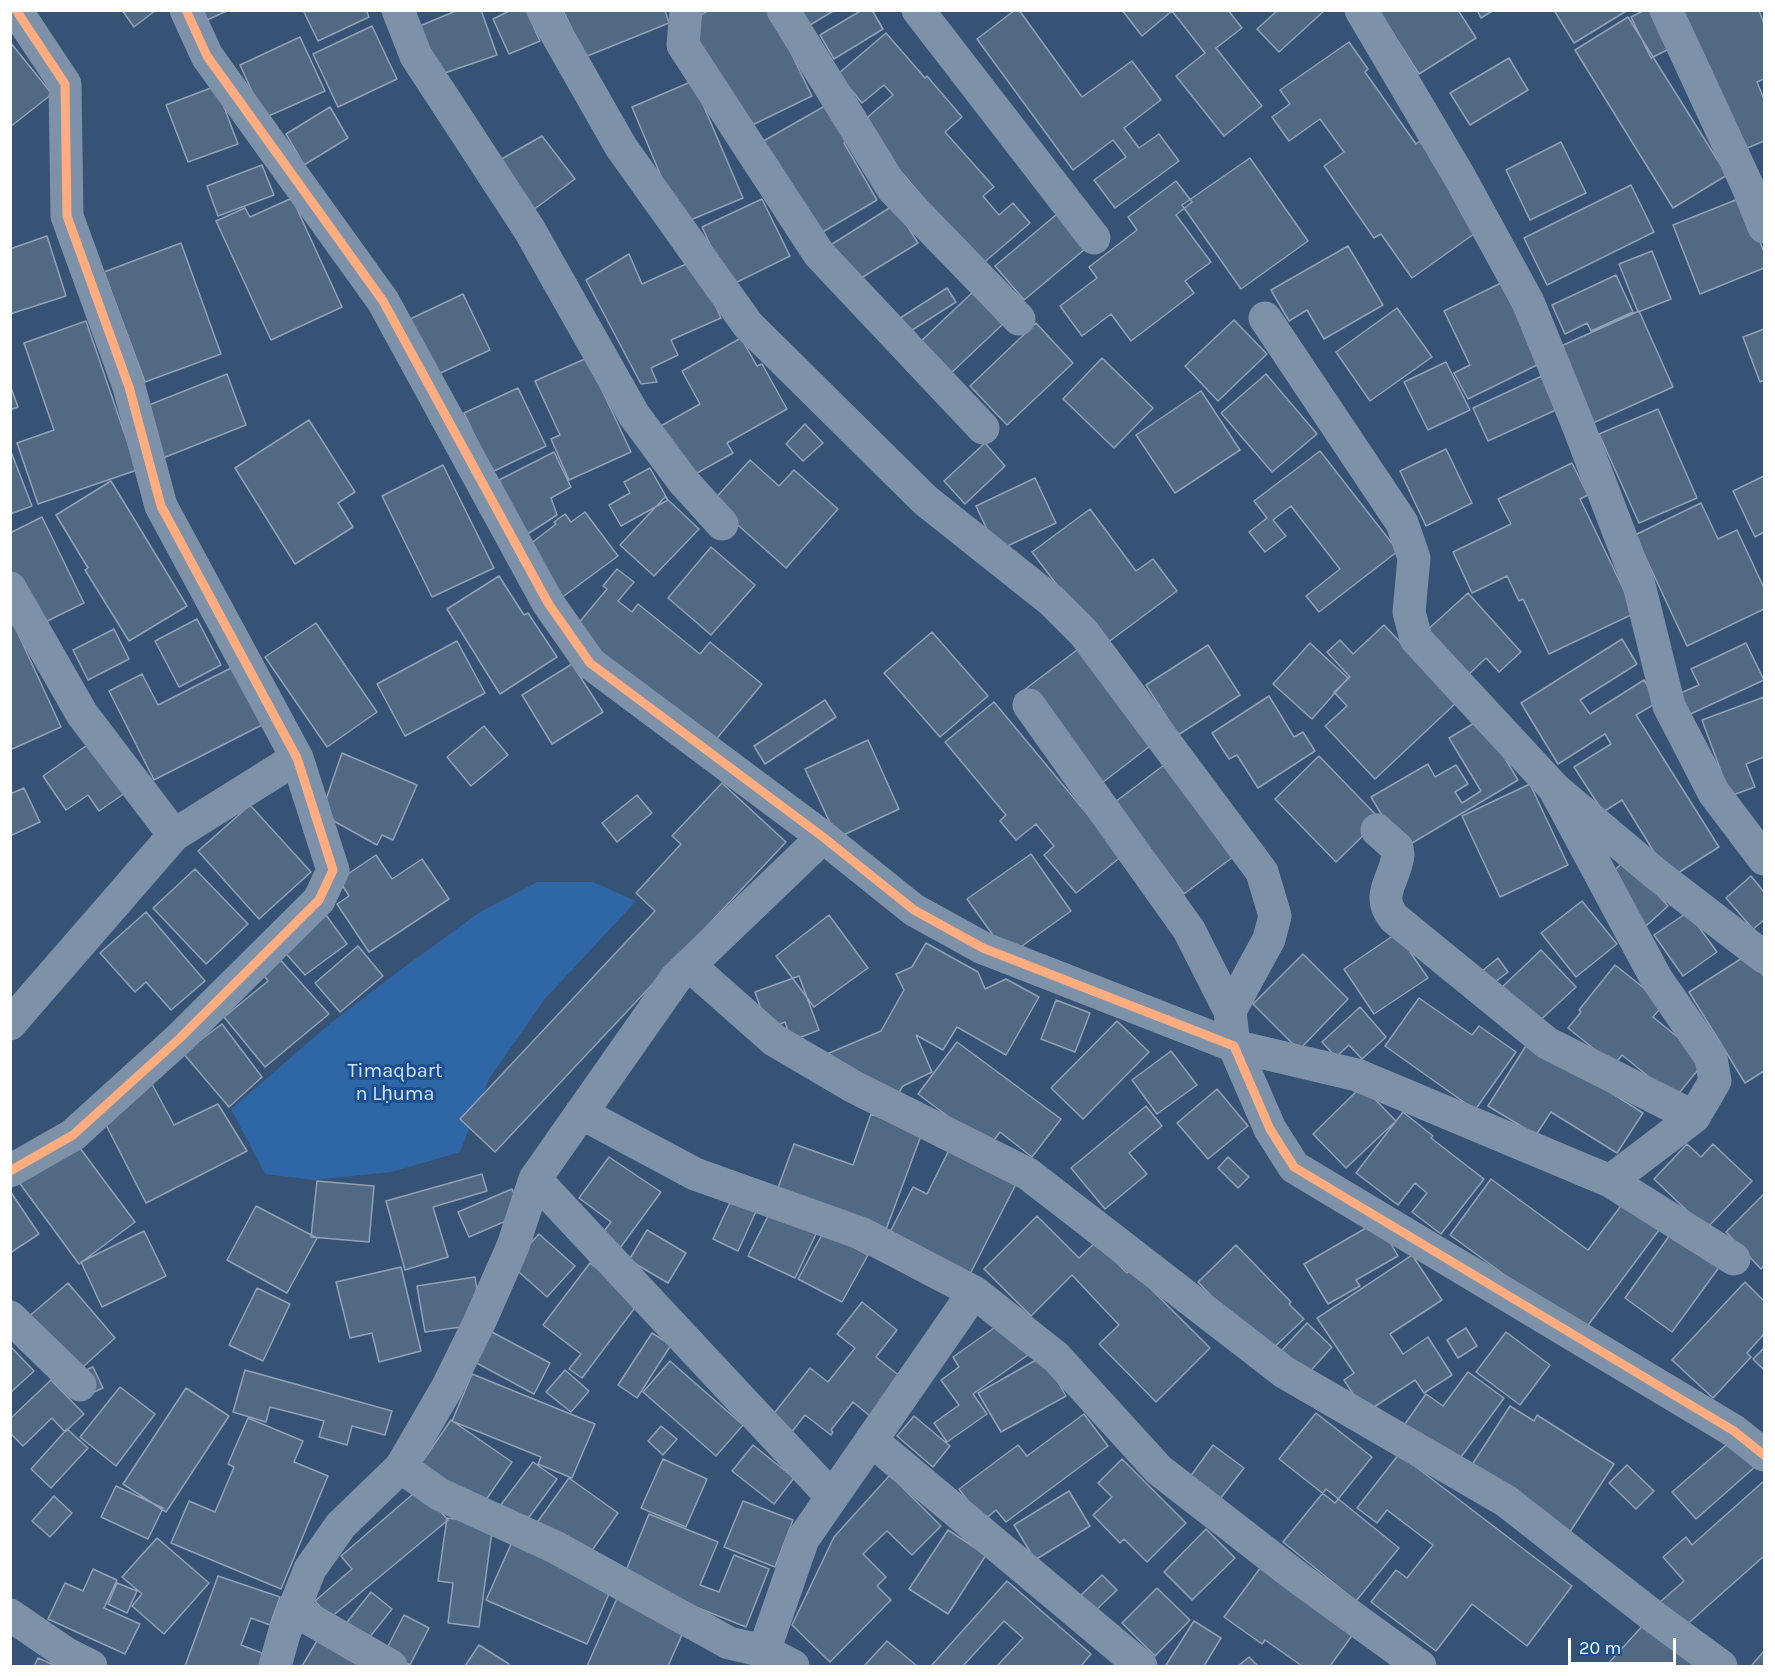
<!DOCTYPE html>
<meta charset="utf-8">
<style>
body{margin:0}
#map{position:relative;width:1775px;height:1677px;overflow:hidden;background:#365274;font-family:Karla,sans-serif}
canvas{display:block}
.frame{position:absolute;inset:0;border:12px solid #fff;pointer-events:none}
.scale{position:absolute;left:1568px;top:1638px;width:108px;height:27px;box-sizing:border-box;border:3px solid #fff;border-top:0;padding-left:8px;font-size:18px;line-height:21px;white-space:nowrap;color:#fff;-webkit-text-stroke:4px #1b4f8f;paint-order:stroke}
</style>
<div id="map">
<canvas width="1775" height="1677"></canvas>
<div class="frame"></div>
<div class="scale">20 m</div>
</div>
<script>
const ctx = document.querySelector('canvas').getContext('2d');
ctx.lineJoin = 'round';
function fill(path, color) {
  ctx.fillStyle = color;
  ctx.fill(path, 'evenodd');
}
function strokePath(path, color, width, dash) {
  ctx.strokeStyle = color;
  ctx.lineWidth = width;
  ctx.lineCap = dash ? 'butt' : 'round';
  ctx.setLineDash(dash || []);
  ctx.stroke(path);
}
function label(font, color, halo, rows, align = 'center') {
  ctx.font = font + ' Karla,sans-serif';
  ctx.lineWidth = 6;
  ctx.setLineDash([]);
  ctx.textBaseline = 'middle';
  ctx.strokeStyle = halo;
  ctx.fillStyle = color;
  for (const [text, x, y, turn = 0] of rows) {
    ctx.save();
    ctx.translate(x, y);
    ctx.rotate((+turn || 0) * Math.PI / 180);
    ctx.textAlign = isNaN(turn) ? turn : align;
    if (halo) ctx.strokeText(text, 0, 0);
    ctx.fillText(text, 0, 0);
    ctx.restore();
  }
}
const green = new Path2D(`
 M537,882H593L636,901L544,1000L489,1079L460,1152L392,1172L314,1180L265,1174L231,1109L332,1022L403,968L480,912Z`);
const building = new Path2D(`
 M122,10H156L134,27Z
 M202,10H229L207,20Z
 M303,10H366L369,17L318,41Z
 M458,10H481L497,55L436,76L415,28Z
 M511,10H526L540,41L509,54L493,19Z
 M563,10H665L669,23L585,57Z
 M710,10H770L812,96L746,128L687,22Z
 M801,10H835L810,25Z
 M862,10H872L883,29L834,59L820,35Z
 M1015,10H1019L1082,97L1132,61L1161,100L1124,128L1139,148L1159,134L1179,161L1115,208L1094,180L1126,157L1113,140L1073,170L977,39Z
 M1122,10H1228L1242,28L1216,48L1262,106L1224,136L1176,76L1205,53L1172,11L1142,36Z
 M1278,10H1325L1279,52L1257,29Z
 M1378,10H1458L1476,38L1419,74Z
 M1477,10H1494L1481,18Z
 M1554,10H1628L1574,43Z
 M1645,10H1659L1675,46L1651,58L1631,17Z
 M1682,10H1759L1764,24V79L1757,82L1764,99V141L1740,151Z
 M1628,17L1727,175L1673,208L1575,50Z
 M372,26L397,79L338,107L313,54Z
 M886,33L925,78L927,76L962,117L945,132L994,187L983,196L999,215L1013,203L1030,223L981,265L860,124L893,95L884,85L862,103L838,74Z
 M300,37L325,91L264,118L240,65Z
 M10,42L52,94L10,127Z
 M1349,42L1368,69L1365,72L1416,144L1420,141L1481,229L1412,278L1381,234L1374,238L1324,166L1344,152L1320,119L1289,141L1272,117L1290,104L1280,90Z
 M1509,58L1528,90L1470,125L1450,93Z
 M693,81L743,198L681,224L632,107Z
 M216,86L238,144L188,162L166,105Z
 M830,103L850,139L844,143L877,200L821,233L760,143Z
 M330,107L348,138L304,165L286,134Z
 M542,136L575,179L529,213L498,161Z
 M1561,142L1586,193L1530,220L1506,170Z
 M1250,158L1308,241L1241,289L1182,205Z
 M262,165L274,195L218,216L207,186Z
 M1176,181L1192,202L1176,215L1211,262L1185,281L1194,293L1131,341L1111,314L1082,336L1060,306L1097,278L1089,267L1137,230L1128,217Z
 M1631,185L1654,232L1547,285L1524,238Z
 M1743,197L1764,252V268L1700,294L1673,225Z
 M292,198L342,307L271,340L216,221L245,208L250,217Z
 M762,199L790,256L729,286L702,227Z
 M894,205L918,243L853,283L829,246Z
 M1063,209L1091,244L1024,300L995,266Z
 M47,236L66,296L10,314V249Z
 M181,243L221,354L145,382L104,272Z
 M1348,246L1383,305L1324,339L1307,310L1289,321L1271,290Z
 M1652,251L1671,299L1638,312L1619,264Z
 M629,254L642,284L695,260L721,318L671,340L678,355L651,368L657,382L641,384L586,280Z
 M1616,275L1633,312L1591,331L1587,323L1565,334L1552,305Z
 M1501,283L1541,363L1468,399L1454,373L1470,365L1444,311Z
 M947,288L956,302L906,334L897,320Z
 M975,290L1005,322L949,375L919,343Z
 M463,294L490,350L434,376L408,320Z
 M1397,308L1432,357L1370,401L1336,352Z
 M1639,311L1673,387L1593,423L1559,347Z
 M1234,320L1267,354L1218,401L1185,366Z
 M86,321L137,470L38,504L17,443L54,430L24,343Z
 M1036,323L1073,363L1007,425L970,386Z
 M1764,329V380L1760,382L1743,337Z
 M741,338L757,366L762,364L787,409L727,443L733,453L688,478L659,427L700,404L682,371Z
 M587,358L631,452L569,480L551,439L560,435L535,381Z
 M1102,358L1153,408L1114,448L1063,399Z
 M1446,362L1470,410L1428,430L1404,382Z
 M227,374L246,425L163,458L144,407Z
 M1266,374L1317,434L1272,472L1221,413Z
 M1542,376L1558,409L1488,441L1473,408Z
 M10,385L18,407L10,410Z
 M518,388L546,446L492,472L464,413Z
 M1201,391L1240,450L1175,493L1136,435Z
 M1658,409L1697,498L1639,523L1599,434Z
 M309,420L355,492L338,503L353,527L295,564L235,468Z
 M805,424L823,443L803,461L786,444Z
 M985,443L1005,466L965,504L944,481Z
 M10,449L32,506L10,514Z
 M1446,449L1472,503L1426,526L1400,471Z
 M1320,451L1398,551L1319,612L1306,596L1340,569L1291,506L1273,520L1286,536L1265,552L1249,532L1267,518L1254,501Z
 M554,452L571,487L551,498L557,515L526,535L499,480Z
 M750,460L779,486L794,470L838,509L786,568L712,502Z
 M1572,463L1588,495L1580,499L1635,613L1549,654L1523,599L1519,601L1507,576L1472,593L1453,552L1511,524L1498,499Z
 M443,465L494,568L432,597L382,496Z
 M650,468L668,500L621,526L609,505L630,493L624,482Z
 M1764,476V532L1755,537L1733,491Z
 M1035,478L1056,523L997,551L976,506Z
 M111,481L187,606L129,641L85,570L88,568L56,515Z
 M665,497L699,529L654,576L620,545Z
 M1701,503L1718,539L1737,530L1764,588V609L1687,646L1635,535Z
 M1090,509L1136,571L1153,559L1177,591L1103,646L1032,552Z
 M585,512L618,556L557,601L525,548L556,524L554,522L565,514L571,522Z
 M42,517L84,603L37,626L10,573V533Z
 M711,547L755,585L711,635L668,598Z
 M617,569L634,582L618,601L632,612L638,604L700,654L710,642L762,684L713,743L572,631L607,589L603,586Z
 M499,576L524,615L528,613L557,657L500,694L447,609Z
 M1468,593L1521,652L1499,672L1486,658L1466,677L1425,632Z
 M10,616L61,727L10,750Z
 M197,619L221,665L179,687L155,641Z
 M316,623L377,712L327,747L265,657Z
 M1384,625L1457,702L1375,779L1325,726L1347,706L1334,692L1350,677L1327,652L1340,640L1353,654Z
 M114,629L129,659L88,680L73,650Z
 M932,632L988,696L940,737L884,673Z
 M1622,639L1637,664L1580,700L1590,714L1644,680L1658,702L1636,715L1719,847L1670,878L1622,800L1603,812L1574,767L1611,744L1605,734L1558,764L1521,703Z
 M457,641L485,693L405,736L377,684Z
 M1310,643L1348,678L1312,719L1273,684Z
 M1746,643L1764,680L1686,716L1676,695L1699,685L1691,669Z
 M1208,645L1240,695L1178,735L1146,685Z
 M1081,647L1154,743L1098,786L1024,690Z
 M572,664L603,712L552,744L522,695Z
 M233,667L262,725L154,780L109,691L142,674L158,705Z
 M1269,696L1294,737L1303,732L1315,751L1258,788L1237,755L1229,759L1212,733Z
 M1764,697V757L1746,764L1755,787L1730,796L1702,720Z
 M825,700L836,717L765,764L754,746Z
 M994,702L1122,856L1076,893L1044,855L1054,846L1036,824L1016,840L1000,821L1006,815L945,742Z
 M1481,719L1518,780L1402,849L1371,797L1428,764L1435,777L1456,765L1468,784L1455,792L1462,803L1481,791L1449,738Z
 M484,726L508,755L471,786L447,757Z
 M868,740L899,809L837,838L805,769Z
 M93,741L128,791L99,811L88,795L66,810L43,776Z
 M342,753L417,785L393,840L382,835L377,845L321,814Z
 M1319,756L1380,819L1336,862L1275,799Z
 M1168,762L1237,854L1184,894L1115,802Z
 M722,783L786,842L495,1152L460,1119L655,911L636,893L681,844L672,836Z
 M1530,784L1568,865L1500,897L1462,816Z
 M24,788L40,822L10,836V794Z
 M637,795L652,813L617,842L602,823Z
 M250,805L311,872L259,919L198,851Z
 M1031,854L1071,911L1008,956L967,899Z
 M376,855L392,879L422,859L449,899L369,952L337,904L349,896L339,880Z
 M1626,860L1668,906L1646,926L1603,880Z
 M195,869L248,924L206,964L153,908Z
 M1751,876L1764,892V920L1753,929L1726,898Z
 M1582,901L1617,944L1576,977L1541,933Z
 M321,908L347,944L305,975L281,948Z
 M146,912L205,981L171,1010L146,982L135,992L100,953Z
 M1688,912L1717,952L1683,976L1654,935Z
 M829,915L868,968L814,1007L776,956Z
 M1397,933L1428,978L1374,1014L1344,969Z
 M926,943L978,972L985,989L1006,979L1039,997L1006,1055L957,1027L943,1050L916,1035L932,1072L903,1086L895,1099L820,1057L881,1031L904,990L896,974L912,967Z
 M358,946L383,976L340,1012L315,983Z
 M1541,950L1576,987L1534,1026L1499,990Z
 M1750,953L1764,977V1071L1745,1083L1689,992Z
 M1303,954L1348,999L1299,1050L1253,1004Z
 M276,955L329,1014L265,1067L224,1017L268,981L261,971Z
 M1498,958L1508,972L1487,988L1477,975Z
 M1615,965L1664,1004L1653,1017L1706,1060L1675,1098L1622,1055L1614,1065L1568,1028L1581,1012L1579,1010Z
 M799,976L819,1030L791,1041L785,1022L768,1029L755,992Z
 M1419,998L1472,1035L1479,1026L1516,1052L1475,1110L1385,1046Z
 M1056,1000L1090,1013L1075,1052L1041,1039Z
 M1360,1007L1386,1037L1362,1059L1349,1045L1336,1057L1322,1042Z
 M1117,1021L1149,1052L1083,1119L1051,1088Z
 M222,1024L262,1077L229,1107L183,1053Z
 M1529,1041L1643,1113L1617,1153L1551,1112L1536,1135L1488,1106Z
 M957,1042L1061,1119L1032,1157L1000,1132L989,1147L918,1094Z
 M1171,1051L1197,1085L1157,1114L1132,1080Z
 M152,1084L174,1125L218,1104L247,1151L146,1203L104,1121Z
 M1362,1086L1396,1121L1346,1168L1313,1134Z
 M1217,1089L1248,1126L1208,1159L1177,1123Z
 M1146,1106L1162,1126L1129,1153L1147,1174L1105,1209L1071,1168Z
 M1403,1112L1433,1136L1431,1138L1484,1179L1441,1234L1412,1212L1427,1193L1415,1183L1398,1205L1356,1173Z
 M871,1114L922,1133L884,1235L775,1196L794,1144L853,1165Z
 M74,1140L135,1222L79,1264L18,1181Z
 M1687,1144L1701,1157L1713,1144L1752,1181L1706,1229L1654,1179Z
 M950,1148L1017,1182L968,1278L887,1238L913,1187L927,1194Z
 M609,1157L661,1192L620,1248L602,1234L611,1222L579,1198Z
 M1228,1157L1249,1177L1238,1188L1218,1168Z
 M482,1174L487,1191L433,1207L448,1257L405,1270L386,1201Z
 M1491,1179L1588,1250L1623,1203L1659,1230L1583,1332L1450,1235Z
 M317,1181L374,1186L369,1242L311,1237Z
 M512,1189L522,1214L469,1237L458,1212Z
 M10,1191L39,1234L10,1253Z
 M1764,1194V1266L1761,1269L1726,1232Z
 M733,1196L758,1207L738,1251L713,1239Z
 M256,1206L317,1238L287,1293L227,1260Z
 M770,1212L816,1234L795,1278L748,1256Z
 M1037,1216L1079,1258L1096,1242L1127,1273L1131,1269L1210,1348L1156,1402L1099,1344L1119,1325L1072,1275L1031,1316L984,1269Z
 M1378,1221L1398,1256L1356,1280L1360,1286L1328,1304L1304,1264Z
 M647,1230L686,1253L668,1283L629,1260Z
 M144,1231L166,1276L102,1307L81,1262Z
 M824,1231L868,1255L842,1302L798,1279Z
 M1672,1232L1720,1266L1672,1332L1625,1298Z
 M539,1234L575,1266L547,1297L511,1265Z
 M1236,1245L1291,1302L1289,1304L1304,1319L1267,1354L1198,1282Z
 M1412,1255L1442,1300L1390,1334L1403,1354L1428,1337L1452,1375L1424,1393L1415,1380L1365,1413L1344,1380L1354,1373L1317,1318Z
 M590,1263L640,1301L582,1378L569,1369L581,1354L543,1325Z
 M401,1267L421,1351L379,1362L372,1333L350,1338L336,1282Z
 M475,1277L482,1324L425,1332L417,1286Z
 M1745,1282L1764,1301V1334L1747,1353L1751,1357L1713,1398L1672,1360Z
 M68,1283L115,1338L75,1374L27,1318Z
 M257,1288L290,1304L263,1361L229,1345Z
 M862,1302L897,1330L876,1357L901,1377L870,1416L853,1402L831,1430L833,1432L831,1435L805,1415L791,1433L771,1417L810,1368L828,1382L855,1348L837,1334Z
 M1004,1321L1028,1355L973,1394L987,1414L947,1442L934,1423L959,1405L941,1380L959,1367L953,1357Z
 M1307,1323L1332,1347L1305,1377L1279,1353Z
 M1466,1328L1477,1346L1458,1358L1447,1340Z
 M490,1331L550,1363L534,1394L473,1361Z
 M1506,1332L1550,1365L1520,1405L1476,1372Z
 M652,1333L671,1345L637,1398L618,1385Z
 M10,1346L34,1371L10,1393Z
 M1764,1348V1370L1753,1359Z
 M1043,1356L1066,1396L1001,1432L978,1393Z
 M670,1361L743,1425L716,1456L643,1392Z
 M93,1367L103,1388L78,1399L68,1377Z
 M245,1370L392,1411L385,1435L352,1426L347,1445L319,1437L324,1421L270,1407L266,1422L233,1412Z
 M565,1370L589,1391L571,1412L546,1392Z
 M1468,1372L1504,1398L1453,1468L1400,1431L1426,1394L1443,1406Z
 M472,1374L595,1424L572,1478L538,1464L541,1457L452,1421Z
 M51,1380L84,1414L65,1432L52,1418L23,1446L10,1433V1419Z
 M120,1387L155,1414L116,1466L80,1437Z
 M186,1388L229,1416L166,1512L123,1484Z
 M1510,1406L1534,1421L1537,1415L1614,1464L1566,1538L1466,1474Z
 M1316,1413L1372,1457L1335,1503L1279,1459Z
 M1084,1414L1108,1446L1006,1522L996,1510L983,1521L959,1489L1018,1445L1027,1456Z
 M914,1416L950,1446L933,1467L897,1436Z
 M248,1418L303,1441L294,1462L328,1476L281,1589L171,1543L189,1501L215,1512L234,1467L228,1464Z
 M451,1420L512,1462L481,1507L420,1465Z
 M661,1426L677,1439L663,1455L648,1441Z
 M67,1429L88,1448L51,1488L31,1469Z
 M1732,1440L1756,1466L1696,1519L1672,1492Z
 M753,1445L794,1478L774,1504L732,1471Z
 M1213,1445L1244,1468L1220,1499L1190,1477Z
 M1399,1454L1572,1586L1527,1646L1472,1604L1436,1651L1371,1602L1396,1570L1407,1578L1433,1545L1387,1510L1377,1523L1357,1508Z
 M663,1459L707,1479L686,1527L641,1508Z
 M1122,1459L1186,1523L1147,1562L1124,1539L1120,1543L1093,1515L1112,1497L1098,1483Z
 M533,1462L557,1479L524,1524L500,1506Z
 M1627,1465L1654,1491L1636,1509L1609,1483Z
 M890,1475L941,1526L912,1555L887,1531L863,1554L886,1577L877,1586L891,1600L830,1662L792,1625L834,1537Z
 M569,1478L618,1513L586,1559L536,1524Z
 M1764,1481V1556L1683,1628L1660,1602L1684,1581L1663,1557L1686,1537L1692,1545Z
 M116,1486L163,1508L148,1539L101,1517Z
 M420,1488L448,1520L330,1618L315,1601L352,1569L341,1556Z
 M1326,1489L1399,1548L1356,1601L1283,1542Z
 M1069,1491L1090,1526L1035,1560L1014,1525Z
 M54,1496L72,1513L50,1537L32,1521Z
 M743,1501L793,1520L775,1567L724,1547Z
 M649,1514L718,1542L700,1585L719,1592L734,1555L769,1569L746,1627L623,1578Z
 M447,1518L493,1524L479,1627L448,1623L453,1583L438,1581Z
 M1206,1529L1235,1558L1192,1600L1164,1572Z
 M948,1530L986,1555L948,1614L909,1589Z
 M157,1538L209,1583L164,1634L132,1606L142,1594L122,1577Z
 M512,1542L612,1587L587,1644L486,1600Z
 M1261,1567L1354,1633L1330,1666H1302L1265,1640L1262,1644L1224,1617Z
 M93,1569L117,1580L104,1608L140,1624L125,1654L48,1619L65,1583L83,1591Z
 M1102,1575L1117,1590L1096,1610L1081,1595Z
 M218,1576L280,1597L270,1625L251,1618L241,1645L270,1656L267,1666H185Z
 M1007,1581L1091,1654L1081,1666H997L1023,1638L1004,1621L963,1666H931Z
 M117,1583L137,1591L127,1613L108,1604Z
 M1157,1588L1190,1620L1155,1656L1122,1623Z
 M371,1592L392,1609L365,1643L344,1626Z
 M618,1596L686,1626L668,1666H587Z
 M404,1615L429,1628L410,1665L385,1652Z
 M1194,1621L1221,1638L1204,1666H1169L1166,1665Z
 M1646,1622L1697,1666H1606Z
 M324,1629L388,1666H302Z
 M887,1641L917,1666H864Z
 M479,1645L509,1664L508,1666H465Z
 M1764,1651V1666H1751Z
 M1249,1657L1258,1666H1238Z
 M38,1658L56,1666H34Z`);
const street = new Path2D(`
 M186,10L207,56L383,301L548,603L590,663L823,837L914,910L983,948L1234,1046L1270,1129L1294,1167L1734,1431L1764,1455
 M398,10L416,56L529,229L634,415L683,481L722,524
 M543,10L621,147L748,325L925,500L1052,601L1084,633L1262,872L1275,916L1269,939L1230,1011
 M686,10L683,45L819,254L983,428
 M783,10L893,189L1019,319
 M918,10L1094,238
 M1361,10L1459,176L1528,302L1578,425L1639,585L1669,706L1714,793L1764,859
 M1666,10L1748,187L1764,227
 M1265,318L1402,523L1414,558L1409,612L1416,639L1554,788L1656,874L1764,957
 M10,588L82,714L174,835L10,1024
 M1029,705L1189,930L1230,1011L1234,1046L1357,1075L1610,1181L1694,1117L1715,1081L1711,1058L1656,978L1554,788
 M1377,830L1397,848L1398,855C1395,880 1375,895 1394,918L1547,1043L1694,1117
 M174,835L297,758
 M823,837L676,978L535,1179L832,1497
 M689,965L774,1040L854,1087L1028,1174L1284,1372L1506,1501L1653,1616L1721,1666
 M581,1113L695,1174L863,1234L974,1292L1056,1357L1159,1470L1297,1577L1420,1666
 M10,1171L73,1135L180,1038L319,900L333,870L297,758L161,506L129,387L67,216L65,84L16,10
 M1610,1181L1734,1259
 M10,1317L80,1385
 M871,1440L1141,1666
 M401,1467L439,1494L555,1547L729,1643L764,1651L793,1666
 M294,1610L391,1666
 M10,1615L67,1654L91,1666
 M764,1651L803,1539L974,1292
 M275,1666L284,1634L310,1569L341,1525L401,1467L447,1388L480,1321L513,1246L535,1179`);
const cycleway = new Path2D(`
 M186,10L207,56L383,301L548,603L590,663L823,837L914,910L983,948L1234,1046L1270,1129L1294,1167L1734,1431L1764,1455
 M10,1171L73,1135L180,1038L319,900L333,870L297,758L161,506L129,387L67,216L65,84L16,10`);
const parkNames = [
 ["Timaqbart",395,1071],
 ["n Lḥuma",395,1094]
];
fill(green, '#2f66a5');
fill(building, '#526984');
strokePath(building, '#92a2b6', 1.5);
strokePath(street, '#7d92a8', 33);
strokePath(cycleway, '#ffac80', 9);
label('20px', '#cfe3fa', '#1b4f8f', parkNames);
</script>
